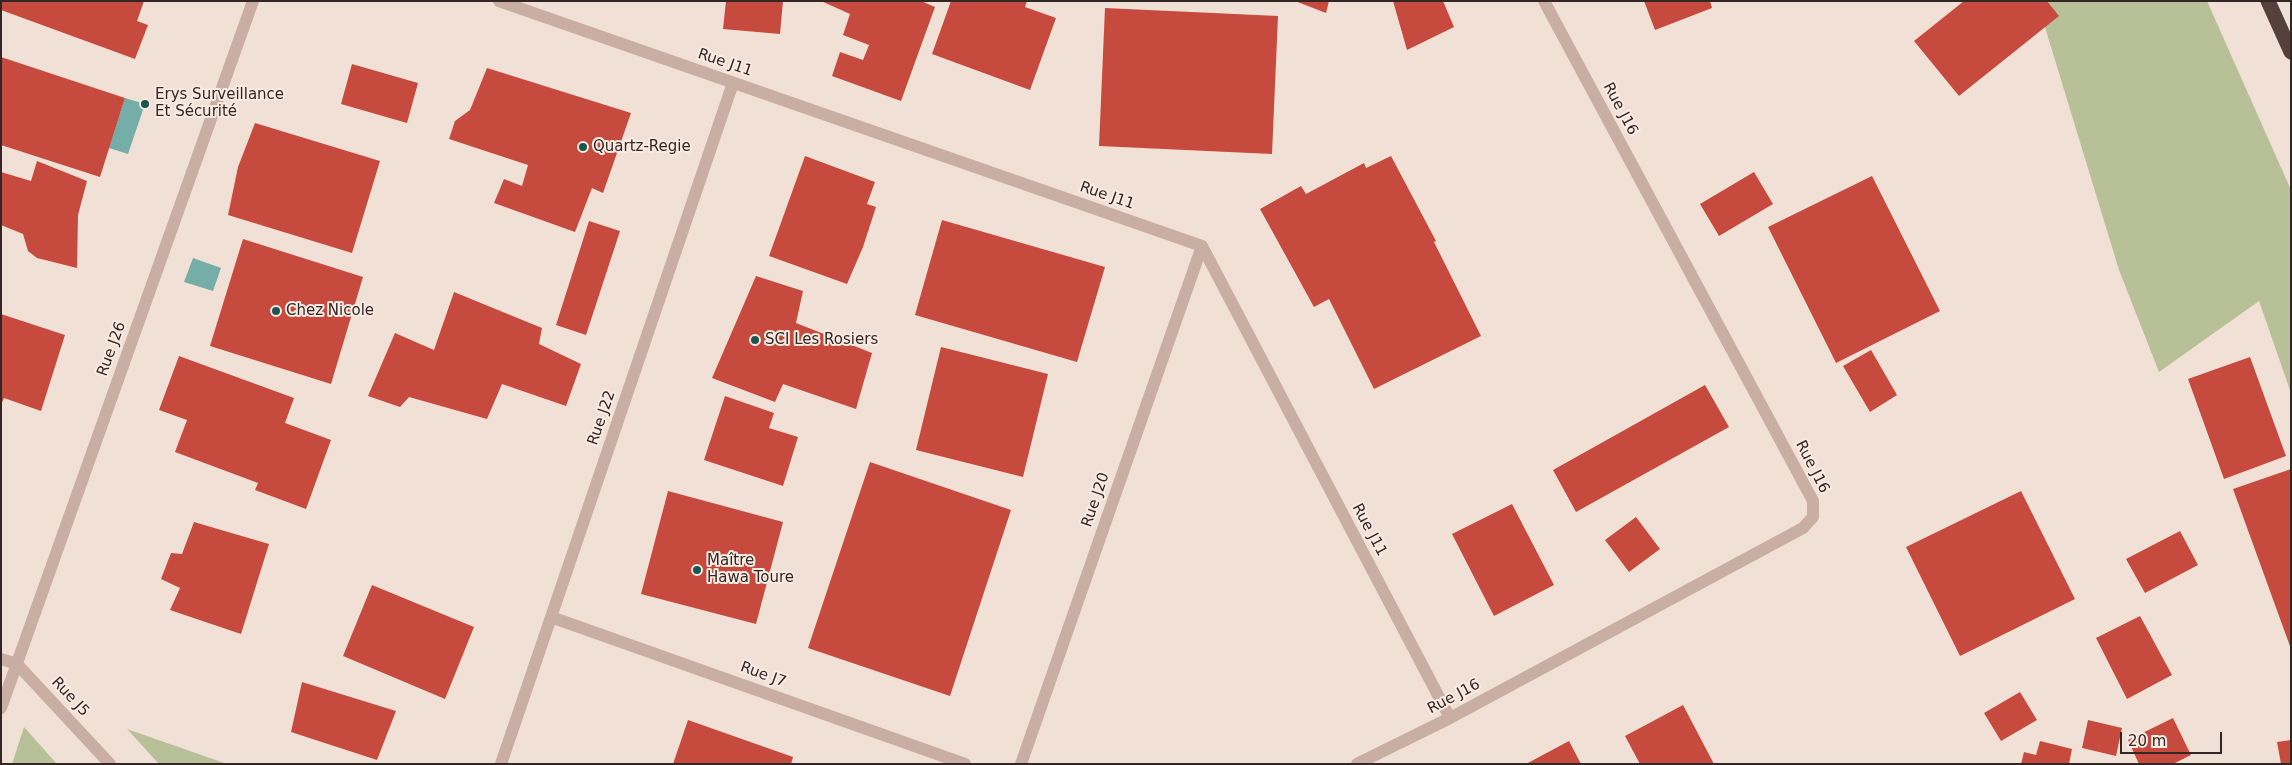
<!DOCTYPE html>
<meta charset="utf-8">
<style>
body{margin:0}
#map{position:relative;width:2292px;height:765px;overflow:hidden;background:#f1e0d6;font-family:"DejaVu Sans",sans-serif}
canvas{display:block}
.frame{position:absolute;inset:0;border:2px solid #332725;pointer-events:none}
.scale{position:absolute;left:2120px;top:732px;width:102px;height:22px;box-sizing:border-box;border:2px solid #332725;border-top:0;padding-left:6px;font-size:15px;line-height:18px;white-space:nowrap;color:#332725;-webkit-text-stroke:4px #f9ebe2;paint-order:stroke}
</style>
<div id="map">
<canvas width="2292" height="765"></canvas>
<div class="frame"></div>
<div class="scale">20 m</div>
</div>
<script>
const ctx = document.querySelector('canvas').getContext('2d');
ctx.lineJoin = 'round';
function fill(path, color) {
  ctx.fillStyle = color;
  ctx.fill(path, 'evenodd');
}
function strokePath(path, color, width, dash) {
  ctx.strokeStyle = color;
  ctx.lineWidth = width;
  ctx.lineCap = dash ? 'butt' : 'round';
  ctx.setLineDash(dash || []);
  ctx.stroke(path);
}
function label(font, color, halo, rows, align = 'center') {
  ctx.font = font + ' "DejaVu Sans",sans-serif';
  ctx.lineWidth = 4;
  ctx.setLineDash([]);
  ctx.textBaseline = 'middle';
  ctx.strokeStyle = halo;
  ctx.fillStyle = color;
  for (const [text, x, y, turn = 0] of rows) {
    ctx.save();
    ctx.translate(x, y);
    ctx.rotate((+turn || 0) * Math.PI / 180);
    ctx.textAlign = isNaN(turn) ? turn : align;
    if (halo) ctx.strokeText(text, 0, 0);
    ctx.fillText(text, 0, 0);
    ctx.restore();
  }
}
const green = new Path2D(`
 M2037,1H2207L2291,190V393L2259,301L2159,372L2119,270Z
 M24,727L57,764H12Z
 M127,729L227,764H159Z`);
const water = new Path2D(`
 M125,98L145,104L128,154L109,148Z
 M193,258L221,268L213,291L184,282Z`);
const building = new Path2D(`
 M1,1H144L137,21L148,25L135,59L1,10Z
 M726,1H783L780,34L723,29Z
 M821,1H921L935,7L901,101L832,76L840,52L863,60L869,45L843,35L850,14Z
 M951,1H1027L1025,7L1056,18L1030,90L932,54Z
 M1295,1H1329L1326,13Z
 M1393,1H1443L1454,27L1407,50Z
 M1644,1H1710L1712,8L1655,30Z
 M1964,1H2047L2059,16L1959,96L1914,41Z
 M1105,8L1278,16L1272,154L1099,146Z
 M1,57L125,98L100,177L1,145Z
 M352,64L418,83L407,123L341,104Z
 M487,68L631,113L603,193L592,188L575,232L494,203L504,179L522,186L528,165L449,139L455,121L470,110Z
 M255,123L380,161L352,253L228,215L238,167Z
 M805,156L875,182L867,204L876,207L863,247L847,284L769,256Z
 M1391,156L1436,241L1434,242L1481,336L1374,389L1329,299L1314,307L1260,209L1301,186L1306,194L1364,163L1366,168Z
 M37,161L87,181L78,215L77,268L37,258L28,251L23,234L1,225V172L31,181Z
 M1754,172L1773,204L1719,236L1700,204Z
 M1872,176L1940,311L1836,363L1768,227Z
 M942,220L1105,267L1077,362L915,315Z
 M589,221L620,231L586,335L556,325Z
 M243,239L363,277L331,384L210,346Z
 M756,276L803,291L796,323L872,353L856,409L783,384L775,402L712,378Z
 M454,292L542,328L539,344L581,364L566,406L502,384L487,419L409,397L400,407L368,396L395,333L434,350Z
 M1,314L65,335L41,411L4,398L1,405Z
 M941,347L1048,374L1023,477L916,450Z
 M1871,350L1897,395L1870,412L1843,366Z
 M179,356L294,398L285,423L331,440L306,509L255,490L258,483L175,452L187,420L159,410Z
 M2250,357L2286,456L2224,479L2188,379Z
 M1705,385L1729,427L1576,512L1553,470Z
 M725,396L774,413L769,428L798,437L783,486L704,460Z
 M870,462L1011,510L950,696L808,648Z
 M2291,469V649L2233,489Z
 M668,491L783,522L756,624L641,594Z
 M2021,491L2075,599L1960,656L1906,547Z
 M1512,504L1554,585L1494,616L1452,534Z
 M1636,517L1660,549L1629,572L1605,540Z
 M194,522L269,544L241,634L170,610L180,588L161,579L171,553L182,554Z
 M2180,531L2198,565L2145,593L2126,559Z
 M372,585L474,627L445,699L343,656Z
 M2140,616L2172,675L2127,699L2096,638Z
 M302,682L396,711L377,760L291,732Z
 M2020,692L2037,720L2001,741L1984,713Z
 M1683,705L1714,764H1640L1625,736Z
 M2173,718L2191,755L2173,764H2139L2128,740Z
 M688,720L793,757L791,764H673Z
 M2088,720L2122,728L2116,756L2082,748Z
 M2291,740V764H2281L2277,742Z
 M1569,741L1581,764H1526Z
 M2040,741L2072,749L2069,764H2021L2024,752L2036,755Z`);
const street = new Path2D(`
 M499,1L1202,246L1450,718
 M551,617L965,764
 M1,659L17,664L110,764
 M1,708L253,1
 M501,764L733,83
 M1021,764L1202,246
 M1357,764L1450,718L1803,528L1813,517V501L1544,1`);
const highway = new Path2D(`
 M2268,1L2291,52`);
const markers = [
 [145,104,5,"#1a5550"],
 [583,147,5,"#1a5550"],
 [276,311,5,"#1a5550"],
 [755,340,5,"#1a5550"],
 [697,570,5,"#1a5550"]
];
const streetNames = [
 ["Rue J11",725,63,19],
 ["Rue J16",1620,109,62],
 ["Rue J11",1107,196,19],
 ["Rue J26",112,349,-70],
 ["Rue J22",602,418,-71],
 ["Rue J16",1812,467,63],
 ["Rue J20",1096,500,-71],
 ["Rue J11",1369,530,62],
 ["Rue J7",763,675,20],
 ["Rue J5",70,697,47],
 ["Rue J16",1454,697,-28]
];
const poiNames = [
 ["Erys Surveillance",155,95],
 ["Et Sécurité",155,112],
 ["Quartz-Regie",593,147],
 ["Chez Nicole",286,311],
 ["SCI Les Rosiers",765,340],
 ["Maître",707,561],
 ["Hawa Toure",707,578]
];
fill(green, '#b8c097');
fill(water, '#75aea8');
fill(building, '#c74a3e');
strokePath(street, '#c9aea3', 12);
strokePath(highway, '#55403c', 15);
for (const [x, y, r, color] of markers) {
  const dot = new Path2D();
  dot.arc(x, y, r, 0, 2 * Math.PI);
  ctx.fillStyle = color;
  ctx.fill(dot);
  strokePath(dot, '#f9ebe2', 2);
}
label('15px', '#332725', '#f9ebe2', streetNames);
label('15px', '#332725', '#f9ebe2', poiNames, 'left');
</script>
